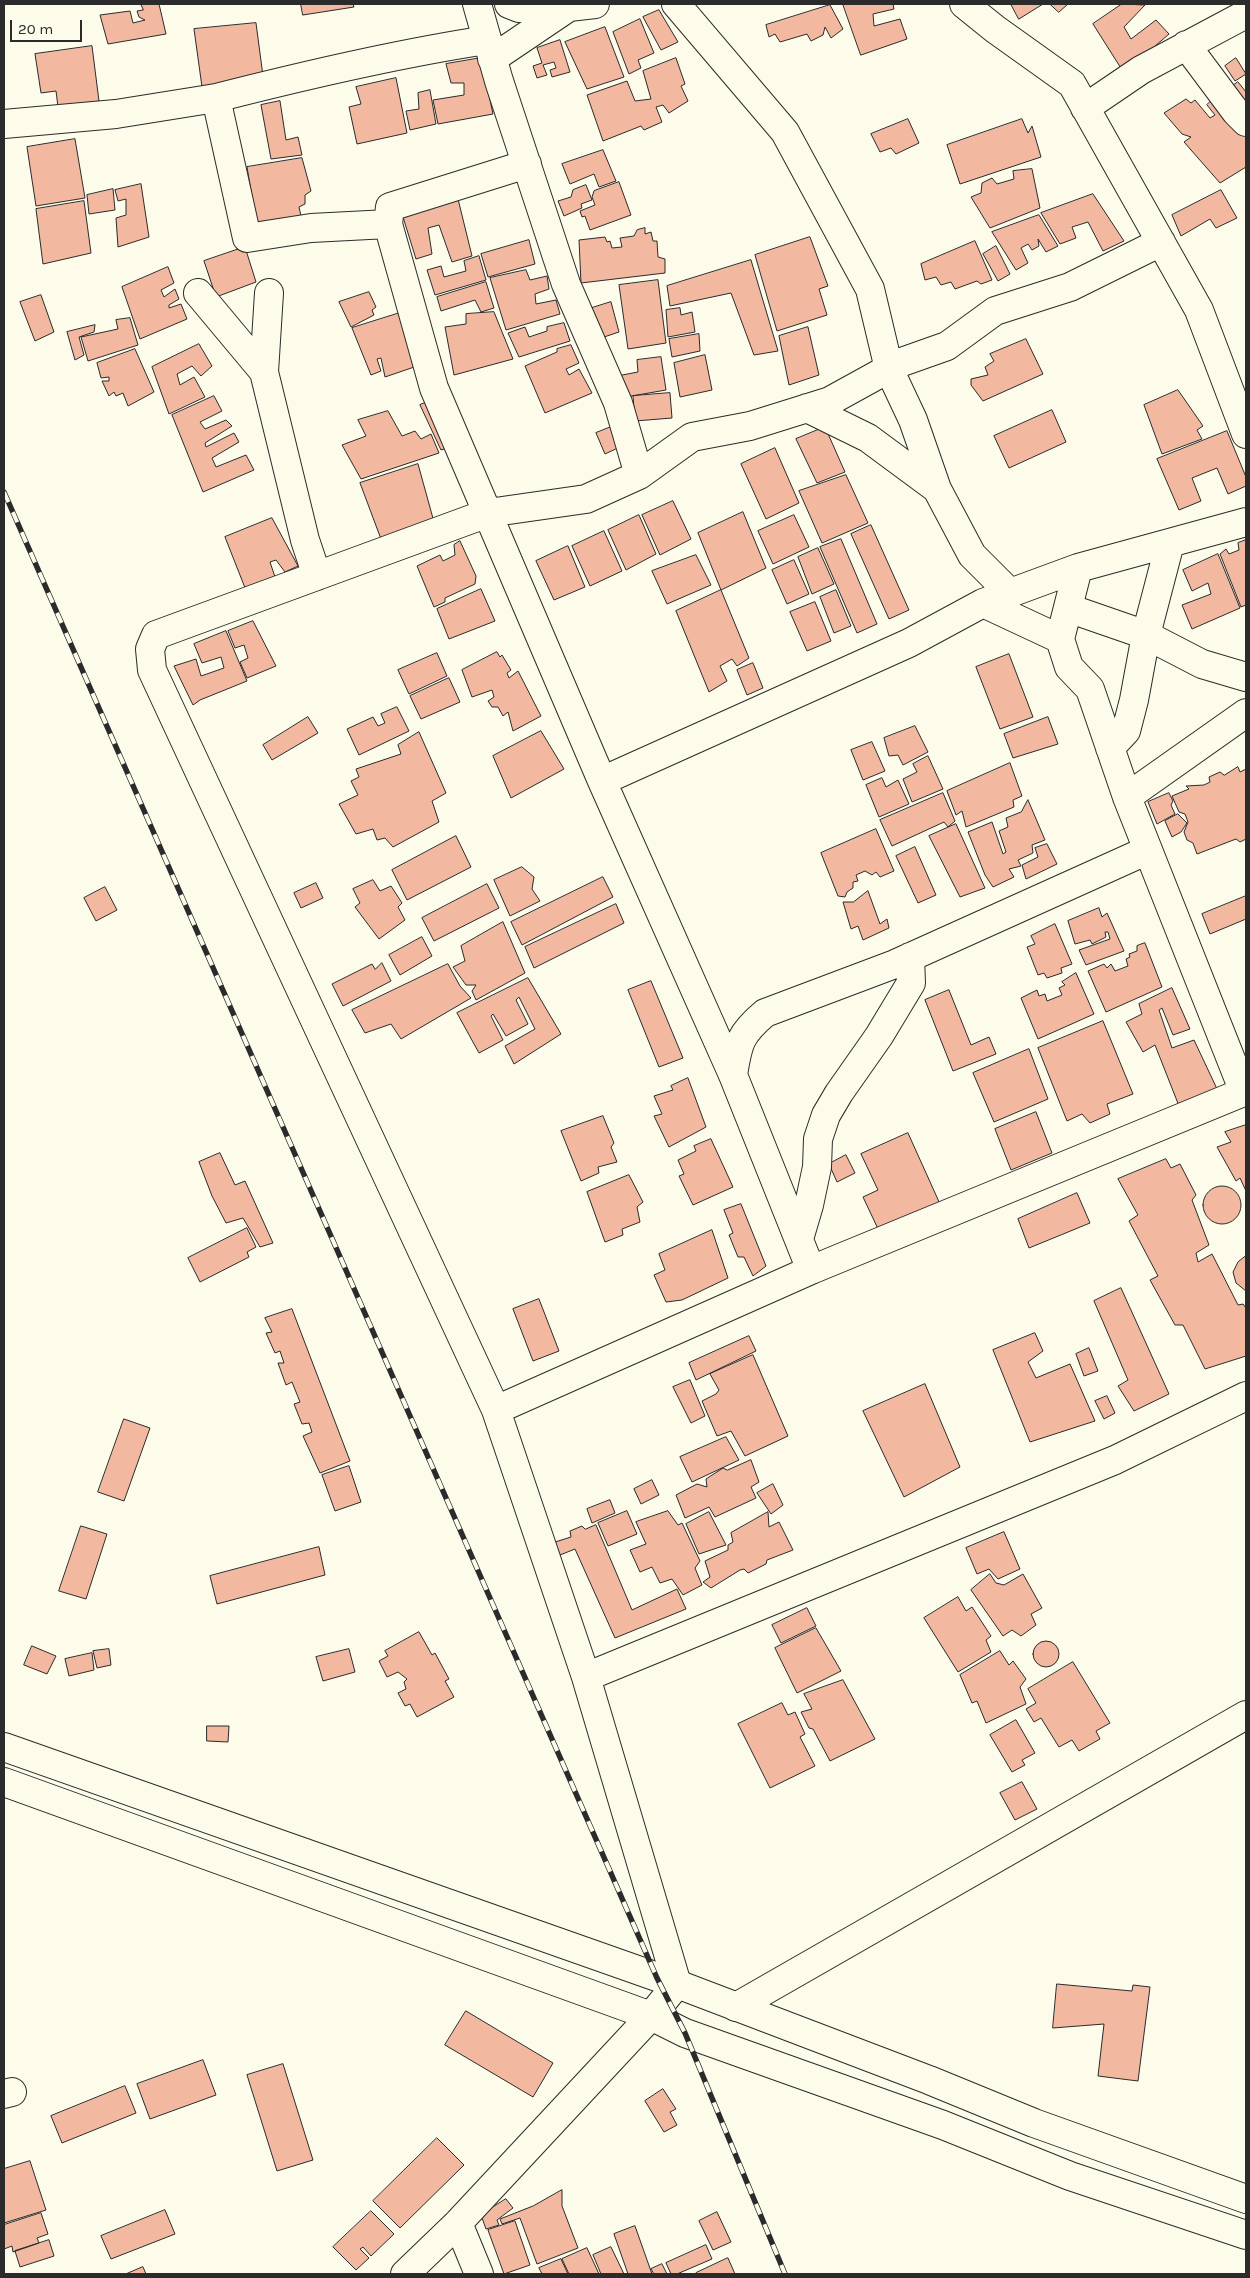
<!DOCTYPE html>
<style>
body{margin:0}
#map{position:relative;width:1250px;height:2278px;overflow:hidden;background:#fdfbea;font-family:Karla,sans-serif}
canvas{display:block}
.frame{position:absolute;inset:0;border:5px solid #2b2b2b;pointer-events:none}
.scale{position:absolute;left:10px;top:20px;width:72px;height:22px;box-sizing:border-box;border:2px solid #2b2b2b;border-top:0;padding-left:6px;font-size:15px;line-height:18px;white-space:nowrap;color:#2b2b2b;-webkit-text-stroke:4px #fdfbea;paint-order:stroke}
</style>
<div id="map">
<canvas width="1250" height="2278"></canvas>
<div class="frame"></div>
<div class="scale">20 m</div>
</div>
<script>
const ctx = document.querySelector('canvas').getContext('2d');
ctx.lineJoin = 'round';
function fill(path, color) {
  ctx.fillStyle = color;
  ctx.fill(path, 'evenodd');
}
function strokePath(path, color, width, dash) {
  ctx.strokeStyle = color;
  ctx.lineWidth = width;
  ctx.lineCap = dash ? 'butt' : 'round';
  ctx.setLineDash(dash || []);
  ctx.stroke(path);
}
const building = new Path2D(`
 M141,4H159L166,34L108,44L100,15L130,11L133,23L145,20L139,17L137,11L143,10Z
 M301,4H353L354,7L303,15Z
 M843,4H893L894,9L873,14L874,26L900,19L907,39L861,55Z
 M1011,4H1043L1019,19Z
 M1050,4H1068L1059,12Z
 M1122,4L1145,5L1124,27L1131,39L1156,20L1169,34L1124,73L1093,24Z
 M830,5L843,29L831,38L825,27L823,35L811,41L807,34L780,42L775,34L769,37L766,25Z
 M659,10L678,42L661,50L643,17Z
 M640,19L654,53L638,60L641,68L629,74L613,32Z
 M256,23L263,76L202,87L194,29Z
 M605,27L624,77L587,89L565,42Z
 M560,40L570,72L552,77L550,70L556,68L554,62L543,65L547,75L537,78L533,66L542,63L537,48Z
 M92,46L99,101L58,107L56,91L41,93L35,54Z
 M481,58L493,114L438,124L433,100L464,95V83H451L446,64Z
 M676,58L685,84L681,86L688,101L669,113L663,105L656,107L662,122L644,130L641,126L603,141L587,95L627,81L635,101L651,99L643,71Z
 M1236,58L1246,74L1235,81L1225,66Z
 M396,78L407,133L357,144L349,107L361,104L356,87Z
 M1238,82L1246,92V115L1227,90Z
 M430,90L436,124L410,130L406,111L419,109L418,93Z
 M1215,97L1246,136V167L1220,183L1184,142L1191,137L1182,134L1164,113L1186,99L1191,103L1195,100L1210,118L1215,115L1207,105Z
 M280,101L286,140L298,137L302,155L271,159L261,105Z
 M908,119L919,143L896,154L891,148L880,152L871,134Z
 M1022,119L1028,133L1032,126L1041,157L960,184L947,145Z
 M75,139L85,198L36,206L27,147Z
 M603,150L616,181L599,187L594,174L570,184L562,164Z
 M302,158L311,191L305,195V204L299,207L301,216L257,226L247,167Z
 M1032,169L1040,208L990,228L971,197L981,193L982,183L992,178L997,184L1014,179L1013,171Z
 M619,182L631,215L590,230L585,216L582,217L580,211L595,205L592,197L594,191Z
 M141,184L149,237L118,247L116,218L126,215V199L118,201L115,190Z
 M586,185L592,200L581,204L582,208L564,216L558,201L571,197L573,190Z
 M113,189L115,210L89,214L87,195Z
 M1221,190L1237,218L1216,228L1210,219L1181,236L1172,215Z
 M1093,194L1124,241L1103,251L1088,222L1072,227L1076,238L1060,244L1041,213Z
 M458,199L472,256L452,262L439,225L428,228L432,254L416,259L403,217Z
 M84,201L91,253L43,264L36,209Z
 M1039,215L1058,246L1046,252L1038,239L1039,246L1032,250L1028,244L1021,248L1028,263L1016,270L992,232Z
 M645,228V234L651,232L653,241H657L658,257L665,259V273L581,283L579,240L605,237L607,242L610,241L612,248L622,247L620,238L634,236L637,230Z
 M810,237L828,286L819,289L827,315L777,331L755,255Z
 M529,240L535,264L488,277L481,254Z
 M975,241L992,280L981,284L977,281L955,289L951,282L941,285L936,277L925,280L921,264Z
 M996,246L1010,274L998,281L983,254Z
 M245,247L256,282L216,297L204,261Z
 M479,256L486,280L435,295L427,270L441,266L444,277L466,271L464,261Z
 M751,260L778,351L754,355L731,293L670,306L667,286Z
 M168,267L174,283L161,290L164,297L175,289L179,299L169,305V308L181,304L187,319L140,339L122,287Z
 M526,270L530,280L547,276L549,289L535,294L536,304L556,300L560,314L506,330L490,278Z
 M658,280L666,343L628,349L619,285Z
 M486,282L494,308L481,312L475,300L441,311L437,297Z
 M369,292L376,307L372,310L374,315L351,327L339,302Z
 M41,295L54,332L35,341L20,302Z
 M611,302L619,332L601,338L592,308Z
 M680,308L681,315L692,312L695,332L668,337L666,310Z
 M403,312L423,364L385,377L381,358L377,359L381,371L371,375L352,328Z
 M494,312L513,359L454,375L445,327L466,324V314Z
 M130,318L138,345L88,361L81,337L118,329L116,320Z
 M564,323L570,341L519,357L508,333L525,327L529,337L547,331V327Z
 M95,325L94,332L79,337L84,355L75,360L67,332Z
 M808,327L819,375L789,385L779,336Z
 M699,334L700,351L672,357L669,339Z
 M1026,339L1043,374L983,401L971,385V379L988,375L985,367L994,361L990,354Z
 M199,344L212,366L201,376L192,366L177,374L180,385L194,377L205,397L169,414L152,367Z
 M571,345L579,363L566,369L569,375L579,369L592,393L545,413L525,366L557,352V349Z
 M135,349L154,392L128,406L123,393L116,396L114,392L109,396L102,381H109V377L101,378L97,363Z
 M705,355L712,390L680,397L674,363Z
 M661,357L666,390L626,397L617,376L638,372L637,360Z
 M1178,390L1203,426L1197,430L1202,439L1162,454L1144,405Z
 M670,393L672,418L635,421L633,396Z
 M214,396L222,411L200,422L205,429L226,420L232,426L205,443L206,447L234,433L239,442L212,458L216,467L246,455L254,470L203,492L172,415Z
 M432,400L464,442L441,450L420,405Z
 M1052,410L1066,442L1009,468L994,436Z
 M388,411L402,436L415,431L421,439L431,434L439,453L361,479L342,445L366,436L358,420Z
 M611,427L620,447L605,454L596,433Z
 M825,427L845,472L817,483L796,439Z
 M1227,431L1246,477V486L1228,494L1217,468L1192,478L1201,501L1179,510L1157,459Z
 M775,448L799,503L766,519L741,464Z
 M418,464L434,522L381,539L360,483Z
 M846,475L868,523L822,543L799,491Z
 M673,501L691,539L660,555L642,515Z
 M743,512L766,568L721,590L698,533Z
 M639,515L656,554L626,570L608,530Z
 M794,515L809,547L773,564L758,531Z
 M272,518L298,566L285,572L276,560L270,562L276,580L249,598L225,537Z
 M871,525L909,610L889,619L851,534Z
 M604,531L622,571L590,586L572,546Z
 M841,539L877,624L857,633L820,547Z
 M1246,540V605L1241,607L1220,554L1226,549L1229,554L1239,550L1238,543Z
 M460,541L476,576L475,584L445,598V602L434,607L417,566L440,555L443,561L455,555L454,545Z
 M568,546L585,587L554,600L536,561Z
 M818,548L834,584L812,594L798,557Z
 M1218,554L1240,608L1192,629L1182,605L1211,594L1208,583L1192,591L1183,570Z
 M696,555L711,585L667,604L652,571Z
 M794,560L809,594L787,604L772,570Z
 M481,589L495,621L449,639L437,609Z
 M721,590L749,658L737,666L732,659L720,666L727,681L709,692L676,611Z
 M836,590L851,626L834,633L820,597Z
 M815,602L831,641L807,651L790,612Z
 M253,621L276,666L247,678L240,662L248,658L244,645L235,648L228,631Z
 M226,631L247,681L200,700L193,705L174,666L196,659L201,676L224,668L221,657L202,663L194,644Z
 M497,652L500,657L502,655L511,670L507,673L509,678L518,671L541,716L513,731L508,712L503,716L498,707H492L488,701L494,697L492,690L472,697L462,670Z
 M437,653L447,676L409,694L398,670Z
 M1009,654L1033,717L1000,729L976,667Z
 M753,663L763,688L747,695L737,670Z
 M449,678L460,702L421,719L410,696Z
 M397,707L409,731L359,755L347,729L373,717L378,726L385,723L381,714Z
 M308,717L318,733L272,760L263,745Z
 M1048,717L1058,744L1013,758L1004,734Z
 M915,726L928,752L903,765L898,755L889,756L884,738Z
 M541,731L564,769L511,798L493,756Z
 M419,732L446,793L432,801L439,822L393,847L385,838L377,840L373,829L356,834L339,804L358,795L351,781L359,777L356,769L401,754L398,745Z
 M872,742L885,771L863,780L851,750Z
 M928,756L943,789L912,802L903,779L917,772L913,764Z
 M1010,763L1022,796L1013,800L1014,807L966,827L962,811L956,815L947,791Z
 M1238,767L1240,772L1246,769V839L1240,842L1236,839L1197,854L1193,843L1187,840L1184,832L1188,822L1185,814L1179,812L1172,796L1189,789L1186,786L1204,785L1210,782L1209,777L1220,772L1224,775Z
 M882,778L886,787L898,780L909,804L879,817L866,785Z
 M943,793L955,821L948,827L944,822L892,846L880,820Z
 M1169,793L1173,801L1171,805L1175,814L1157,824L1148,802Z
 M1028,800L1045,840L1032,845L1033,853L1018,860L1021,866L1009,869L1014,877L993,887L985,875L968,832L992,822L1003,854L1006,852L999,831L1008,827L1006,818L1021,812Z
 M1178,814L1187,823L1181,832L1172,837L1165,821Z
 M956,824L985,888L960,897L929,836Z
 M876,829L894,871L880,877L876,872L872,875L865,871L856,875L858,881L853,882V888L847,892L845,897L838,896L821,853Z
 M456,836L471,867L407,900L392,870Z
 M1047,844L1057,864L1026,879L1022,865L1038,857L1035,848Z
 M915,847L936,895L918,903L896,856Z
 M522,867L534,877L532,889L540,901L510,916L494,880Z
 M603,877L613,897L522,945L511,922Z
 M373,880L380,891L391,886L402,903L398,907L405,920L379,939L355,907L360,903L353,889Z
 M316,883L323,898L301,908L294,893Z
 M487,884L499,908L434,941L422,918Z
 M105,887L117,910L96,921L84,898Z
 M868,891L880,924L887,919L889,928L863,940L858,926L851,929L843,902H853Z
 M1246,896V919L1210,934L1202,914Z
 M616,904L624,923L534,968L525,947Z
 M1099,908L1102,917L1107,913L1124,951L1086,965L1079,950L1110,939L1108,932H1105L1106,937L1092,944L1090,940L1075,944L1068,921Z
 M503,922L525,973L476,1000L472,991L476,985H466L453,967L465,961L461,946Z
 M1055,924L1072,964L1061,968L1062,973L1047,978L1044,973L1038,975L1027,947L1035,944L1031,936Z
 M422,937L432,956L400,975L389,955Z
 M1145,943L1162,987L1106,1012L1088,971L1104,964L1107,968L1111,964L1115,971L1128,966L1126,959L1130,957L1129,954L1137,951V946Z
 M382,963L391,981L343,1006L332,984L372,964L375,969Z
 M448,964L460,986L471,998L401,1039L391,1024L365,1033L352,1010Z
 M1076,973L1094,1014L1038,1039L1021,998L1037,990L1039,996L1045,994L1047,1001L1062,995L1059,988L1065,985L1062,982Z
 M528,978L561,1034L514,1064L505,1046L535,1029L519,997L516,1000L528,1024L506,1036L493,1014L491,1016L503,1040L479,1053L457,1013Z
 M651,981L683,1058L659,1067L628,990Z
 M1172,988L1190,1029L1173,1035L1162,1008L1159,1010L1172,1048L1194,1040L1218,1091L1179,1106L1155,1045L1143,1052L1126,1022L1142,1014L1139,1004Z
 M949,990L971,1045L989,1037L996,1054L953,1071L925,1000Z
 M1103,1021L1133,1094L1107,1104L1110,1114L1090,1123L1082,1114L1067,1121L1038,1048Z
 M1029,1049L1048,1099L994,1122L973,1073Z
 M688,1078L706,1127L669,1147L654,1116L662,1114L654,1096L673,1090L671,1086Z
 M1036,1112L1052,1153L1011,1170L995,1129Z
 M603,1116L614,1143L611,1147L617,1162L598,1167L599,1173L581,1181L561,1131Z
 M1246,1125V1191L1240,1178L1236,1181L1217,1147L1231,1142L1225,1132Z
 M908,1133L940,1204L879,1231L863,1197L878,1190L861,1154Z
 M711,1139L733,1187L693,1205L679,1176L684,1174L678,1160L696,1151L694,1146Z
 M220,1153L235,1185L245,1181L273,1243L260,1247L243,1218L226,1223L212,1196L199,1162Z
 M846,1155L855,1173L837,1182L829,1164Z
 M1166,1159L1171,1168L1180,1164L1196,1195L1192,1200L1209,1245L1196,1253L1198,1262L1212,1254L1238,1305L1243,1304L1246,1308V1356L1205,1369L1183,1325H1175L1150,1280L1158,1276L1129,1221L1138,1215L1118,1179Z
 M629,1175L643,1202L637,1207L640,1222L622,1229L623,1235L605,1242L587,1192Z
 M1203 1205a19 19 0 1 1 38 0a19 19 0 1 1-38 0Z
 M1077,1193L1090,1223L1029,1248L1018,1219Z
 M741,1204L766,1266L753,1276L744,1257H738L729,1235L733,1233L724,1210Z
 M247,1228L256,1247L247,1252L249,1257L200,1282L188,1258Z
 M712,1230L728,1278L682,1300L666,1302L654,1275L665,1270L659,1254Z
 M1246,1256V1291L1236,1283L1233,1272L1238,1262Z
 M1121,1288L1169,1394L1134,1411L1118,1386L1128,1380L1094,1301Z
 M539,1299L559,1351L533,1361L513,1309Z
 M292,1309L350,1461L320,1473L303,1436L312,1432L309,1423L302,1424L294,1404L300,1402L292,1382L286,1385L278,1363H284L280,1351L275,1353L266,1333L272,1332L265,1318Z
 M1035,1333L1043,1351L1028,1362L1036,1378L1070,1364L1095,1421L1030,1442L993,1350Z
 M749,1336L756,1351L696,1380L689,1363Z
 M1089,1348L1098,1371L1084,1376L1076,1354Z
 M753,1355L788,1436L745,1456L731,1431L717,1436L702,1401L716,1394L719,1390L710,1374Z
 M690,1380L705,1416L691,1423L673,1387Z
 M925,1384L960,1467L904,1497L863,1411Z
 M1107,1396L1115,1413L1104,1419L1095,1401Z
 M124,1419L150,1428L124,1501L98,1492Z
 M726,1437L739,1460L692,1482L680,1457Z
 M751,1460L759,1482L751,1487L756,1498L715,1517L709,1507L685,1518L676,1495L697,1484L707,1487L706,1479L723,1468L727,1470Z
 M349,1466L361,1502L335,1511L322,1475Z
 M652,1480L659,1495L641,1504L634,1489Z
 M773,1484L783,1505L771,1514L757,1493Z
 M610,1500L615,1513L592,1523L587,1509Z
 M627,1511L637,1534L608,1546L598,1523Z
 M668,1511L678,1525L682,1523L700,1561L695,1568L702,1585L683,1595L672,1579L660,1583L652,1567L640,1572L630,1550L646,1544L636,1522Z
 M709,1512L726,1545L699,1554L686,1524Z
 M768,1512L769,1527L779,1522L793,1550L767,1560L766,1564L748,1573L744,1569L740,1570L711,1588L703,1582L710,1577L705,1561L728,1550V1545L733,1542L731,1533Z
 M596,1525L632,1610L677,1589L686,1609L615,1638L575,1549L560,1555L552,1543L571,1537L570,1531L582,1526L585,1529Z
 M81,1526L107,1534L86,1599L59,1591Z
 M1004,1532L1020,1569L998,1579L989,1569L977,1574L966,1548Z
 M319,1547L325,1575L217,1604L210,1576Z
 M990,1574L996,1583L1004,1585L1023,1574L1042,1608L1031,1614L1036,1625L1021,1636L1012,1630L1003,1636L971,1590Z
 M958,1597L966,1611L972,1607L991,1636L986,1640L991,1652L958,1672L924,1618Z
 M807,1608L816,1626L781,1643L772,1625Z
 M816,1628L841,1671L797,1693L775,1648Z
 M419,1632L432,1655L435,1653L449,1679L445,1681L454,1697L417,1717L410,1704L405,1706L398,1693L406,1689L404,1682L407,1679L398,1672L387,1677L379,1661L388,1656L385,1651Z
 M1033 1654a13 13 0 1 1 26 0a13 13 0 1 1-26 0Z
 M32,1646L56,1656L47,1674L24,1665Z
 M109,1649L111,1665L97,1668L93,1651Z
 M349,1649L355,1672L323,1681L316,1657Z
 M1000,1651L1009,1665L1013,1661L1026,1679L1020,1687L1026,1704L986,1723L977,1701L972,1703L960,1675Z
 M92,1653L94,1670L69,1676L65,1659Z
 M1073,1662L1110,1723L1096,1731L1100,1739L1079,1751L1072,1740L1059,1747L1041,1718L1034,1722L1026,1709L1036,1703L1028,1689Z
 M843,1680L875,1739L830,1761L813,1729L809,1728L801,1712L812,1709L804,1694Z
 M782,1703L788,1715L795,1712L805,1734L800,1737L815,1766L770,1788L738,1724Z
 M1016,1720L1035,1753L1022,1760L1025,1765L1012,1772L990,1735Z
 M207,1726H229L228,1742L207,1741Z
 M1022,1782L1037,1809L1015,1820L1000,1793Z
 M1057,1984L1132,1991L1133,1985L1150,1987L1138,2081L1098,2076L1104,2024L1053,2028Z
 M466,2011L553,2063L533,2097L445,2045Z
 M203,2060L216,2095L150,2119L137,2084Z
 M283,2064L313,2160L277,2171L247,2075Z
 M125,2086L136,2113L62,2143L51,2116Z
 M663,2089L676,2109L670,2112L677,2125L664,2132L645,2101Z
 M437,2138L464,2165L400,2228L373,2201Z
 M30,2161L46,2210L4,2223V2169Z
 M562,2190V2206L578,2248L537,2264L520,2218L502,2224L500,2219L533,2206Z
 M506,2199L513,2208L497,2220L499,2225L486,2229L481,2215Z
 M165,2210L175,2234L111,2259L101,2236Z
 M371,2211L394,2234L371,2256L363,2247L360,2249L369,2258L356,2270L333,2247Z
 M717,2212L731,2242L713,2250L699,2221Z
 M41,2213L48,2234L37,2238L39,2243L13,2252L12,2246L4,2249V2225Z
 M515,2221L530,2265L504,2274L488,2230Z
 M635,2226L652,2274H628L614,2234Z
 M49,2240L54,2256L20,2267L15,2251Z
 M706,2245L712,2259L677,2274H671L666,2263Z
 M611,2247L624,2274H601L593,2255Z
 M587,2248L599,2274H569L562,2259Z
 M728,2258L735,2274H696V2273Z
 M561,2259L568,2274H542L539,2268Z
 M662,2264L667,2274H654L651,2269Z
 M143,2267L146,2274H126Z`);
const minor = new Path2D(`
 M477,4L499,81L566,284L618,403L639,475
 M509,4L519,8L571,6
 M676,4L785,132L870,289L889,369L913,420L937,489L972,555L1010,593
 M964,4L995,29L1072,84L1199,310L1246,434
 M1186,45L1236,112L1246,122
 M492,59L569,7L595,4
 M216,98C306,75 395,54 487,40
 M1085,108L1141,70L1246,14
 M4,124L116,114L216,98L247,238L311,228L388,224
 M527,164L390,207L388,224L434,388L602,781L733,1075L811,1270
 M198,293L264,372
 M269,293L264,372L305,540L317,576
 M807,408L868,438L937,489
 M1078,568L1060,639L1069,667L1090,689L1127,797L1244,1092
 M983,603L1060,639
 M1068,608L1146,635L1202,664L1246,677
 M1110,748L1126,731L1134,700L1146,635L1170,543
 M602,781L909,643L983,603L1078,568L1246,522
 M1127,797L1246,713
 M733,1075C738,1043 740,1034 765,1013L895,964L1148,850
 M799,1239L809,1205L817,1167L818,1139L826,1115L839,1093L879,1036L911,983L910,957
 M496,1410L811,1270L1246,1091
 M586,1677L1115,1460L1246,1396
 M736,2007L1246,1715
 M4,2094L12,2092
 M458,2223L479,2274
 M405,2274L458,2223L651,2016L677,1984L586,1677L496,1410L152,670L150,649L156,635L488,513L586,499L639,475L692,437L750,426L830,401L899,363L947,346L995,311L1070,287L1161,242`);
const highway = new Path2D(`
 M4,1747L677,1984L929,2080L1034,2123L1246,2199
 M4,1782L651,2016L685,2033L943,2125L1070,2176L1246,2235`);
const rail = new Path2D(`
 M4,492L657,1978L685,2033L785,2274`);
fill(building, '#f2b8a0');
strokePath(building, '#2b2b2b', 1);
strokePath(minor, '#2b2b2b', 30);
strokePath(highway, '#2b2b2b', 30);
strokePath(minor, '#fdfbea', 28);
strokePath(highway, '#fdfbea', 28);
strokePath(rail, '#2b2b2b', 5.5);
strokePath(rail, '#fdfbea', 4, [11]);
</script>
